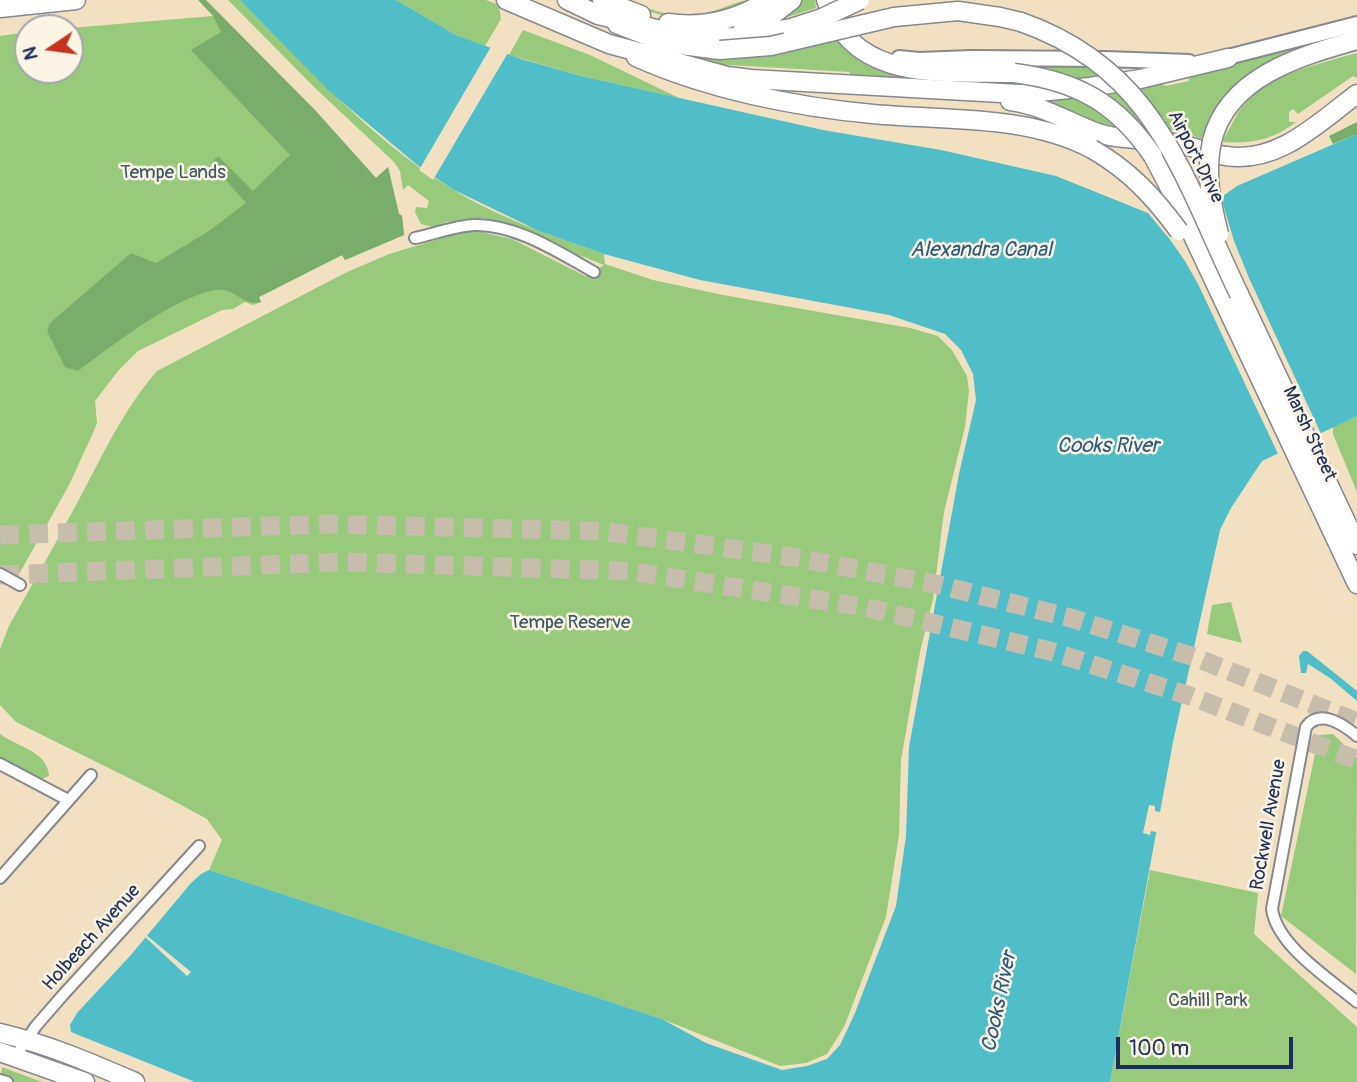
<!DOCTYPE html>
<style>
body{margin:0}
#map{position:relative;width:1357px;height:1082px;overflow:hidden;background:#f1e1c1;font-family:Pangolin,sans-serif}
canvas{display:block}
.north{position:absolute;left:14px;top:14px;width:70px;height:70px;box-sizing:border-box;background:#fcf5e5;border:2px solid #a2a6af;border-radius:50%;rotate:257deg;font-size:19px;font-weight:700;line-height:28px;text-align:center;color:#1b2f5e}
.north::after{content:'';display:block;margin:auto;width:24px;height:32px;background:#c8321e;clip-path:polygon(50% 0,100% 100%,50% 72%,0 100%)}
.scale{position:absolute;left:1116px;top:1037px;width:177px;height:32px;box-sizing:border-box;border:4px solid #1b2f5e;border-top:0;padding-left:9px;font-size:21px;line-height:24px;white-space:nowrap;color:#1b2f5e;-webkit-text-stroke:5px #fcf5e5;paint-order:stroke}
</style>
<div id="map">
<canvas width="1357" height="1082"></canvas>
<div class="north">N</div>
<div class="scale">100 m</div>
</div>
<script>
const ctx = document.querySelector('canvas').getContext('2d');
ctx.lineJoin = 'round';
function fill(path, color) {
  ctx.fillStyle = color;
  ctx.fill(path, 'evenodd');
}
function strokePath(path, color, width, dash) {
  ctx.strokeStyle = color;
  ctx.lineWidth = width;
  ctx.lineCap = dash ? 'butt' : 'round';
  ctx.setLineDash(dash || []);
  ctx.stroke(path);
}
function label(font, color, halo, rows, align = 'center') {
  ctx.font = font + ' Pangolin,sans-serif';
  ctx.lineWidth = 5;
  ctx.setLineDash([]);
  ctx.textBaseline = 'middle';
  ctx.strokeStyle = halo;
  ctx.fillStyle = color;
  for (const [text, x, y, turn = 0] of rows) {
    ctx.save();
    ctx.translate(x, y);
    ctx.rotate((+turn || 0) * Math.PI / 180);
    ctx.textAlign = isNaN(turn) ? turn : align;
    if (halo) ctx.strokeText(text, 0, 0);
    ctx.fillText(text, 0, 0);
    ctx.restore();
  }
}
const green = new Path2D(`
 M228,0H240C307,66 370,139 452,189C499,218 553,236 604,254L605,264L653,280L723,295L910,328L938,336L952,350L967,376L969,391L965,427L944,512L933,599L920,652L901,760L899,835L886,917L844,1027L827,1054L806,1063L780,1066L662,1019L209,870L222,840L207,819L157,792L16,722L0,705V649L9,626C34,581 60,536 84,490C106,448 125,408 157,371L345,273L389,254L452,235L472,230L512,239L585,276L604,265L484,218L446,222L433,227L421,224L415,212L416,207L427,208L429,201L408,185L403,190L400,171L394,162L314,87Z
 M396,0H486L499,5L501,19L485,46L456,35Z
 M619,0C632,0 639,5 651,9C662,14 682,16 695,15C716,14 733,0 753,0C740,5 726,14 712,17C679,23 649,13 619,0Z
 M796,0H815L816,8L781,19Z
 M213,16L314,109L376,178L388,167L399,214L402,216L404,235L345,260L342,255L259,297L261,302L253,305L245,302L233,309L222,310L138,351L118,371L95,401L97,423L93,433L69,485L18,576L13,578L0,570V36L28,32V70H70V28Z
 M523,30L590,55L679,98L581,76L509,55Z
 M834,39L868,66L889,72L919,77L1012,82L1013,65L1120,63V75L1029,87L853,79L849,72L713,64L690,60L659,48Z
 M1303,43L1307,44C1297,53 1284,55 1273,60C1239,77 1214,103 1205,140L1184,132L1154,127L1102,125L1048,103L1050,96L1155,81L1166,86L1189,81L1188,74Z
 M1357,53V78L1353,76L1298,114L1293,109L1289,112V122H1296C1273,140 1251,144 1222,142L1239,111L1248,100L1245,97C1279,73 1317,64 1357,53Z
 M1357,416V492L1333,434V427Z
 M1231,602L1242,643L1207,634L1212,605Z
 M0,734C17,747 48,751 49,776L42,779L0,757Z
 M1333,734L1357,758L1356,974L1281,916L1319,735Z
 M1150,870L1258,893L1254,934L1357,1027V1082H1110Z
 M2,1067L42,1082H0Z`);
const forest = new Path2D(`
 M198,0H206L314,109L376,178L388,167L399,214L402,216L404,235L345,260L342,255L259,297L261,302C243,307 236,288 217,290C176,295 112,346 78,371L65,367L47,331L50,323L131,253L156,263L209,231L246,203L211,163L218,156L253,191L290,155L191,50L221,32L213,16Z
 M1357,122V134L1333,144L1329,136Z`);
const water = new Path2D(`
 M240,0H396L456,35L521,59L581,76L823,130L941,150L1056,176L1148,213L1167,236L1237,186L1357,134V416L1262,461L1231,508L1220,530L1173,742L1110,1082H195L71,1032L70,1025L77,1013L130,956L191,883L201,874L209,870L662,1019L706,1043L782,1070L807,1066L827,1059L840,1045L855,1013L896,906L906,836L909,747L959,474L976,400L973,374L961,350L945,334L889,315L700,280L604,254L539,231L452,189L416,164L329,91Z
 M1303,651H1307L1357,691V701L1330,678L1308,664L1306,673H1301L1299,656Z`);
const pier = new Path2D(`
 M492,45L509,51L433,180L419,170Z
 M1220,194L1234,241L1249,278L1322,436L1279,456L1198,284L1185,261L1149,210L1167,231Z
 M1149,805L1155,806V811L1165,813L1161,833L1151,831L1150,835L1143,833Z
 M145,934L191,972L187,976L144,936Z`);
const motorwayTunnel = new Path2D(`
 M0,535L332,524L601,531L793,557L935,584L1071,618L1194,657L1357,722
 M0,575L342,562L628,571L864,607L1050,651L1190,696L1357,760`);
const minor = new Path2D(`
 M415,238C434,234 455,226 474,225C516,224 558,252 594,272
 M0,574L20,585
 M1357,736C1344,725 1320,708 1306,727L1272,909C1277,946 1330,979 1357,1002
 M0,764L68,800
 M0,878L91,775
 M15,1057L36,1026L63,995L199,846
 M0,1080L7,1082`);
const tertiary = new Path2D(`
 M899,58L919,60L971,58L1106,59L1189,62
 M1220,59L1357,24`);
const primary = new Path2D(`
 M826,0C853,84 944,71 1014,73
 M958,11L1000,17L1021,22
 M617,24L666,43L720,50
 M636,57C707,89 795,107 873,114C946,121 1025,114 1092,149
 M1212,141C1228,76 1301,56 1357,40
 M1153,156L1176,200L1357,584
 M1239,294L1357,545`);
const trunk = new Path2D(`
 M506,0L609,44L727,76L751,79L1019,94L1090,87L1140,79L1228,58
 M567,0L598,15L694,38L739,37L791,28
 M602,0L641,15
 M0,8L76,0
 M668,23C704,28 737,20 768,0
 M742,31L774,14L792,0
 M1010,101C1042,105 1066,121 1095,132C1120,141 1148,138 1174,143C1192,145 1208,154 1226,156C1278,164 1318,123 1357,94
 M0,1033C47,1044 91,1063 135,1082
 M0,1052L85,1082`);
const primaryBridge = new Path2D(`
 M1021,22C1157,70 1182,176 1239,294
 M720,50L771,46L894,17L958,11
 M1014,73C1077,81 1117,103 1153,156
 M1212,141C1205,174 1211,202 1219,234
 M1092,149C1129,170 1154,197 1179,231`);
const trunkBridge = new Path2D(`
 M791,28L822,18L860,0`);
const streetNames = [
 ["Airport Drive",1195,157,63],
 ["Marsh Street",1309,434,65],
 ["Rockwell Avenue",1269,825,-80],
 ["Holbeach Avenue",92,938,-48]
];
const parkNames = [
 ["Tempe Lands",173,173],
 ["Tempe Reserve",570,623],
 ["Cahill Park",1208,1001]
];
const waterNames = [
 ["Alexandra Canal",981,251],
 ["Cooks River",1108,447],
 ["Cooks River",1000,1002,-78]
];
fill(green, '#97ca7a');
fill(forest, '#79ae6a');
fill(water, '#50bec8');
fill(pier, '#f1e1c1');
strokePath(motorwayTunnel, '#c6bdad', 19, [19, 10]);
strokePath(minor, '#868890', 14);
strokePath(tertiary, '#868890', 18);
strokePath(primary, '#868890', 21);
strokePath(trunk, '#868890', 21);
strokePath(minor, '#fff', 10);
strokePath(tertiary, '#fff', 14);
strokePath(primary, '#fff', 18);
strokePath(trunk, '#fff', 18);
strokePath(primaryBridge, '#868890', 21, []);
strokePath(trunkBridge, '#868890', 21, []);
strokePath(primaryBridge, '#fff', 18);
strokePath(trunkBridge, '#fff', 18);
label('19px', '#1b2f5e', '#fcf5e5', streetNames);
label('19px', '#3a5665', '#fcf5e5', parkNames);
label('italic 21px', '#2b5a7e', '#fcf5e5', waterNames);
</script>
